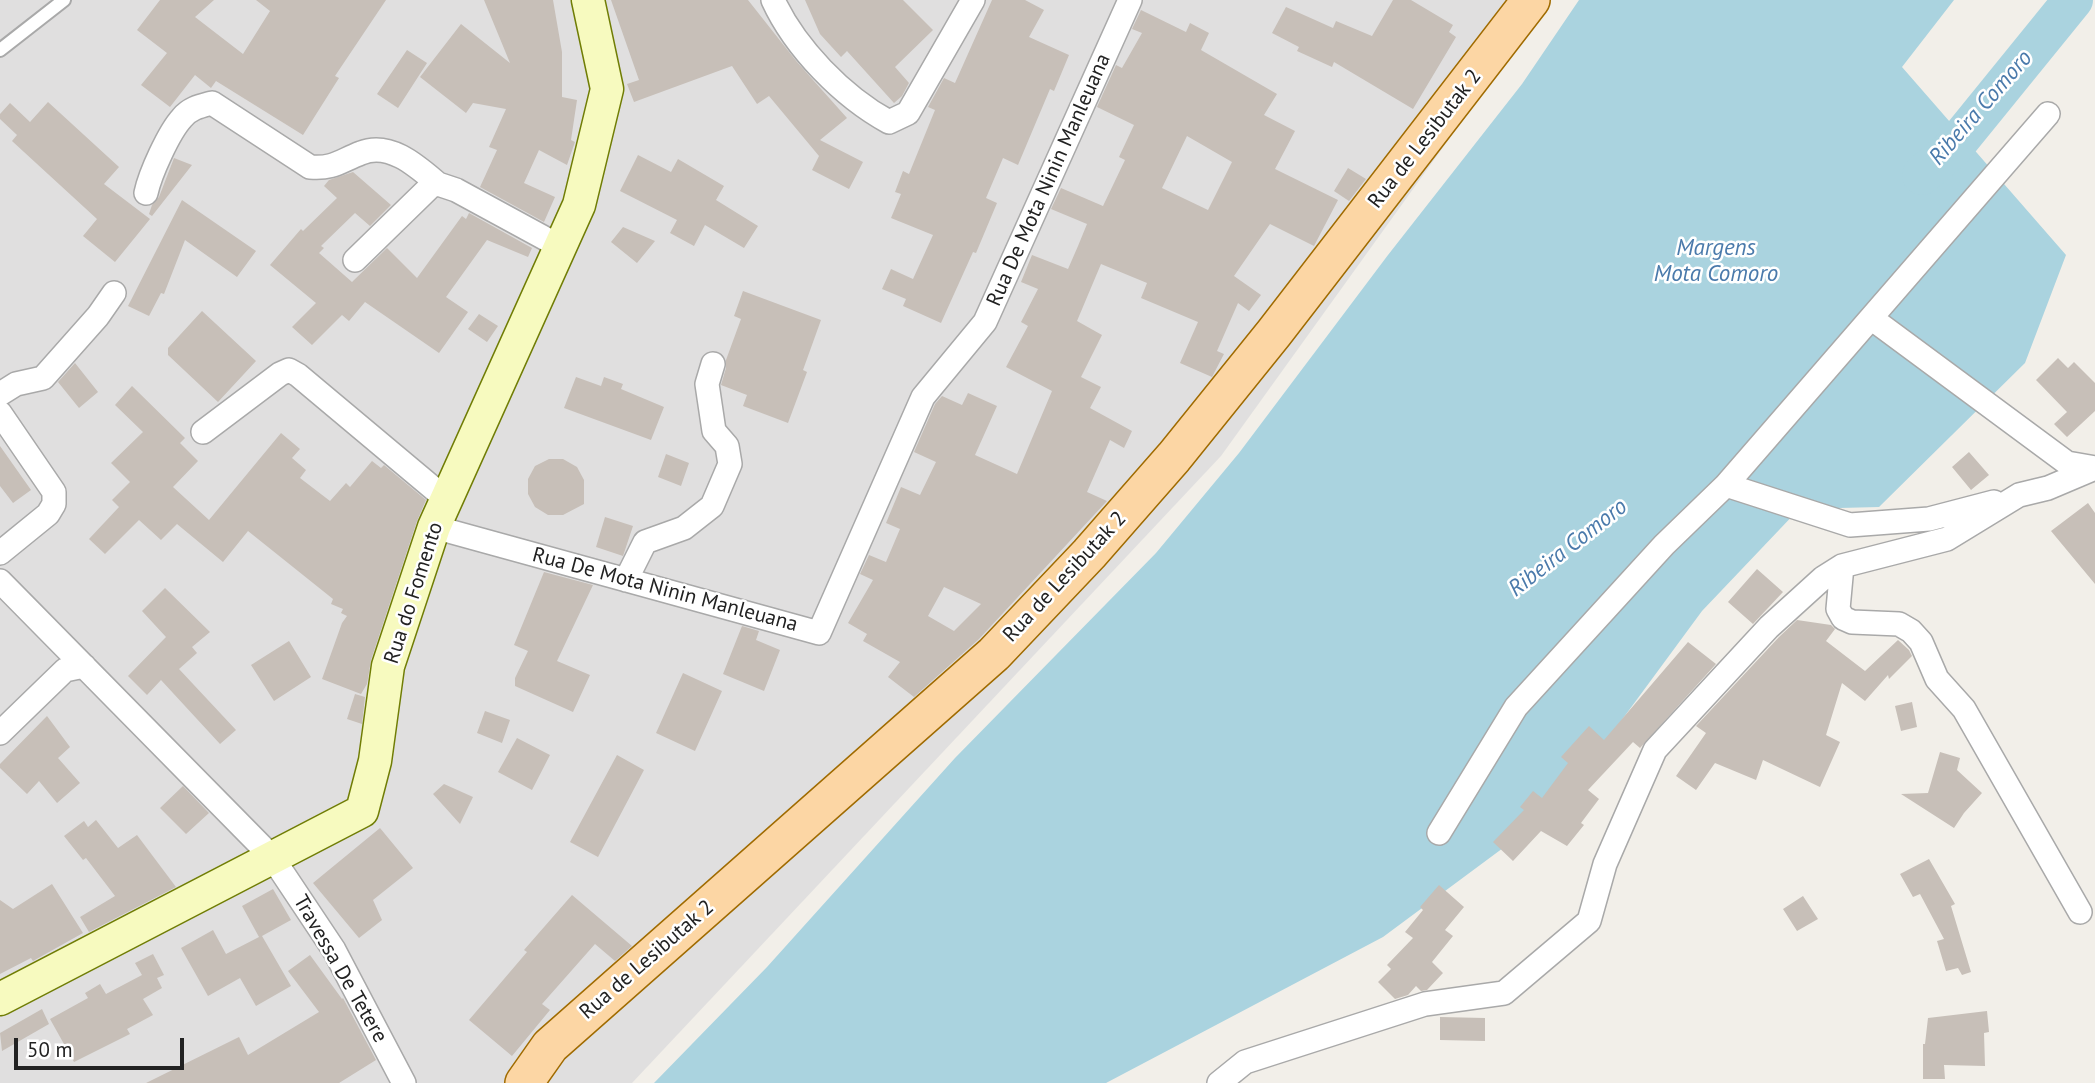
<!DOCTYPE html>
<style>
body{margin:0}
#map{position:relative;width:2095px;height:1083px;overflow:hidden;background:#f2efe9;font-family:"PT Sans",sans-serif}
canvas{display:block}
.scale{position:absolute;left:14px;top:1038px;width:170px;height:32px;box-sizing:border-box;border:4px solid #222;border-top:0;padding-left:9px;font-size:21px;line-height:24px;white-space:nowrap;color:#222;-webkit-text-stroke:5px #fff;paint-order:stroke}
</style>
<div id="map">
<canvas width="2095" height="1083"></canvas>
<div class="scale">50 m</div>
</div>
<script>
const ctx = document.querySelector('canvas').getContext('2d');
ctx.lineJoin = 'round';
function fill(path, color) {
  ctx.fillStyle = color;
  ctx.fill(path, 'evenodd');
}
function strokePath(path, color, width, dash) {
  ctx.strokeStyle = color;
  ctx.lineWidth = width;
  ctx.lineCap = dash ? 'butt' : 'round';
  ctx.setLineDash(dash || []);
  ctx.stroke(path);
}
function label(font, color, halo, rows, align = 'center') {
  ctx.font = font + ' "PT Sans",sans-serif';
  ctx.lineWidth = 5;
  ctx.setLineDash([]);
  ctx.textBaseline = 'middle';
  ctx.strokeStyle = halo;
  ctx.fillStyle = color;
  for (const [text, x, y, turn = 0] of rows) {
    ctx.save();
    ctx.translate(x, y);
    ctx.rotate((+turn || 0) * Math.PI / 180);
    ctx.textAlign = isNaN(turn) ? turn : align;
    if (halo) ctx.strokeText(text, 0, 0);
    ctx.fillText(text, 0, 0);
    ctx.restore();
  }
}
const residential = new Path2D(`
 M0,0H1549L1221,456L632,1083H0Z`);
const water = new Path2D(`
 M1579,0H1954L1902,67L2066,255L2025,363L1879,507L1799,509L1702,611L1557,808L1383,937L1106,1083H654L767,967L955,758L1156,553L1239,453L1388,255L1522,84Z`);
const river = new Path2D(`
 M1922,175L1952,149L2073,0`);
const building = new Path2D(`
 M160,0H214L195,17L243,54L270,11L256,0H386L335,76L339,78L303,135L216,81L211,88L195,75L170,107L141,85L167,53L137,30Z
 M484,0H553L562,52V97L577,100L571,140L575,142L567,165L539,150L524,183L555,197L544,222L480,187L497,150L489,147L506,109L473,103L466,113L420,77L461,24L510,63Z
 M611,0H748L797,62L847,118L820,140L863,162L849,189L812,170L819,156L769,96L757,104L732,66L634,102L627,84L639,80Z
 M805,0H903L933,30L895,67L909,83L902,96L894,103L847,51L841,57L820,34Z
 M992,0H1025L1044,10L1029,37L1069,55L1054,91L1050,89L1018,165L1003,158L986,198L997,203L976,253L973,252L941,323L903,306L906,299L882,289L891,269L913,279L933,235L891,218L901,194L895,192L903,171L909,174L935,110L928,107L944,78L955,83Z
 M1393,0H1411L1453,25L1449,32L1456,37L1413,109L1334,62L1332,67L1297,51L1299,47L1272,33L1286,7L1333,28L1336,21L1372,36Z
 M1141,10L1186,32L1190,23L1209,33L1201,50L1277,94L1264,115L1295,131L1275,169L1338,200L1314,246L1270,224L1234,276L1261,295L1249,311L1238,303L1217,351L1224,354L1212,377L1180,363L1198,322L1141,298L1147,283L1101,264L1077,321L1102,335L1081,377L1101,387L1090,408L1132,431L1124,448L1110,440L1087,492L1107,501L979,639L914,697L888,677L900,662L863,641L867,634L848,623L873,580L860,574L869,555L886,562L900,529L886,523L901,487L920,495L936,462L914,452L935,404L942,396L962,405L968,393L997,406L975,455L1017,474L1052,391L1006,367L1028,326L1021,322L1038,289L1021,282L1032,255L1068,269L1078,246L1087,224L1051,209L1061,188L1103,206L1125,160L1119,157L1134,125L1097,107L1116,65L1122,68L1142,33L1132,29ZM1187,136L1232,162L1208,210L1162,188ZM944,587L981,604L954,631L928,616Z
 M407,50L427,63L398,108L377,94Z
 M48,102L119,167L104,184L150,219L115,262L83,236L97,219L12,141L17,135L0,119V114L10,103L30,122Z
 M638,155L671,172L678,159L724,186L716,200L758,226L744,248L705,225L694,246L670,233L677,220L620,191Z
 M174,158L192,165L152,216L149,214L152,205L159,197Z
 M1348,168L1366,179L1349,201L1334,191Z
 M353,172L391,205L370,226L355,213L321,246L324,248L319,253L352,282L387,248L417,278L462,216L466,219L469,213L532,248L528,257L487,240L446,297L468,312L439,353L365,302L349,321L342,315L312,345L292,327L316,303L270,265L301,229L303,231L337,198L324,186L329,180Z
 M182,200L256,251L237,277L185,240L164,294L161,293L149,316L128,306Z
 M623,227L655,241L637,263L611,242Z
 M743,291L821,320L803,370L807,372L788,423L743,406L747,395L721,385L726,368V360L741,319L734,316Z
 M202,311L256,361L218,402L168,355V348Z
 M479,314L498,326L487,342L468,329Z
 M2058,358L2068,368L2074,362L2095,383V411L2067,437L2054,424L2067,412L2036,380Z
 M75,363L98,392L79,408L58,382Z
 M576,377L601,386L604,377L623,384L621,389L664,407L651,440L564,408Z
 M132,386L185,438L180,443L198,461L173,487L209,520L281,433L300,449L292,458L306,470L300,478L330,501L346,483L350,487L372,461L381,468L384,465L426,500L417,521L371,660L367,684L361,694L322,679L342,623L347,616L341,613L343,609L331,604L333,599L248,531L223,562L177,524L161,540L139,520L105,554L89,539L119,507L112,500L130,482L111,463L143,432L115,405Z
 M0,446L31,490L13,503L0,486Z
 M1969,452L1989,475L1971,490L1952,467Z
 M666,454L689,463L681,486L658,477Z
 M549,459H563L577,467L584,480V504L563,515H548L535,507L528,494V479L535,466Z
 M2088,503L2095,513V584L2051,531Z
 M605,517L633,526L623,556L596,547Z
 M1757,569L1783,592L1753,624L1728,602Z
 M544,572L593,585L557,661L590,675L573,712L515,686V678L528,651L514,645Z
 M165,588L210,632L192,647L197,653L179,669L236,730L220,744L161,680L147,695L128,676L166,637L142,611Z
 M1797,620L1831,625L1835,629L1826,641L1865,671L1898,640L1909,650L1912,656L1889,679L1888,675L1865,701L1842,683L1826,735L1840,742L1820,787L1763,760L1756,780L1715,763L1696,790L1676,776L1706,733L1696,726L1779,637Z
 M742,626L759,631L756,640L780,650L764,691L723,674Z
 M289,641L311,677L274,701L251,665Z
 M1688,642L1716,664L1640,748L1633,742L1588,790L1599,799L1581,823L1584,825L1567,846L1541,831L1513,861L1493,842L1524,810L1520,807L1533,791L1542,798L1568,763L1561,757L1589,726L1604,740Z
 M683,673L722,691L695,751L656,733Z
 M355,694L365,697L362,724L347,719Z
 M1912,702L1917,727L1901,731L1895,706Z
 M485,711L510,720L502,743L477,733Z
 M47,716L70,747L58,758L80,783L57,803L39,781L27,794L0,768V764Z
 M517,738L550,755L532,790L498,772Z
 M1940,752L1960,758L1957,770L1982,793L1964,813L1954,828L1901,794L1928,793Z
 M617,755L644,770L598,857L570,842Z
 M444,784L473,797L460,824L433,794Z
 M183,786L209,813L186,834L160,808Z
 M96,820L118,848L137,835L176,887L89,932L80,917L115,896L86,858L83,860L64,836L84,821L88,827Z
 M380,828L413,868L373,900L382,920L359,938L313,883Z
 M1929,859L1955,904L1951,906L1971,972L1962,975L1958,968L1946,971L1937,941L1944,939L1920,894L1913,897L1900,874Z
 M52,884L83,933L33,961L31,958L0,974V900L13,909Z
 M1439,885L1464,907L1445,930L1453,936L1432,962L1443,973L1427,990L1421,991L1416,986L1408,995L1395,999L1378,982L1391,969L1387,965L1413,938L1405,932L1423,910L1420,907Z
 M273,889L291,920L262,936L291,986L256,1006L240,978L208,996L181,948L213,930L226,954L259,937L242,906Z
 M572,895L632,946L615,961L595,944L542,1004L550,1010L512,1056L469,1020L527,952L524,950Z
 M1803,896L1818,919L1797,931L1783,909Z
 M153,954L164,975L157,978L162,988L143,999L153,1015L127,1029L130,1034L74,1062L50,1019L88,998L85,993L100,984L106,994L142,975L135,963Z
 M310,955L342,999L343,998L376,1060L339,1083H146L239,1037L248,1055L319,1012L288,971Z
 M42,1009L49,1024L2,1051L0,1033Z
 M1987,1011L1989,1032L1984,1033L1985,1066L1944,1065L1945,1079H1923V1044H1925L1928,1018Z
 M1440,1017L1485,1018V1041L1440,1040Z`);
const lane = new Path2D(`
 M0,50L64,0`);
const street = new Path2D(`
 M773,0C795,48 843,97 889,122L908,113L973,0
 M146,193C150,174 169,132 182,118C190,108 201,106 212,103L310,167C334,169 340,161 361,153C390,141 418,167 438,184
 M355,260L431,186L438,184L456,190L559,246
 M1871,318L2067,463L2095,468
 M0,394L16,384L43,378L98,316L114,293
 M0,413L54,492V504L48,514L0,553
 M203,432L280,374L289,370L298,375L446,499
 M1726,485L1850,525L1929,519L1994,502
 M434,527L819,633L923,397L985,322L1130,0
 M1842,566L1838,609L1843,618L1852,622L1899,624L1911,631L1921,642L1937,679L1964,709L2080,912
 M626,580L645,542L684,528L712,506L730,464L727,446L714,431L707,384L713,364
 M0,581L272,857L334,950L404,1083
 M0,733L65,670L84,666
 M1439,833L1516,707L1664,545L1726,485L2048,114
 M1219,1083L1245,1062L1425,1004L1504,993L1589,921L1605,864L1655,750L1769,627L1823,578L1842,566L1947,539L2019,495L2048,488L2095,468`);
const secondary = new Path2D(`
 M0,999L362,811L375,761L388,666L434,527L579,205L607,89L588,0`);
const primary = new Path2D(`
 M524,1083L550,1046L994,654L1089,554L1174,457L1274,333L1531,0`);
const streetNames = [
 ["Rua de Lesibutak 2",1425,139,-52],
 ["Rua De Mota Ninin Manleuana",1049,180,-66],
 ["Rua de Lesibutak 2",1065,577,-47],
 ["Rua De Mota Ninin Manleuana",665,590,15],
 ["Rua do Fomento",414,593,-72],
 ["Rua de Lesibutak 2",647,960,-41],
 ["Travessa De Tetere",340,969,60]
];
const waterNames = [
 ["Ribeira Comoro",1981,108,-49],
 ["Margens",1716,248],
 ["Mota Comoro",1716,274],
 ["Ribeira Comoro",1568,548,-38]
];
fill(residential, '#e0dfdf');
fill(water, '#aad3df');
strokePath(river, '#aad3df', 40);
fill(building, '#c7bfb8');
strokePath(lane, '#a9a9a9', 16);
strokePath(street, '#a9a9a9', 26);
strokePath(secondary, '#707d05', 35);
strokePath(primary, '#a06b00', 40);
strokePath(lane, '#fff', 12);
strokePath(street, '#fff', 23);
strokePath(secondary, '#f7fabf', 32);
strokePath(primary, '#fcd6a4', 37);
label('21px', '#222', '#fff', streetNames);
label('italic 23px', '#4a7aab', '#fff', waterNames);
</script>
